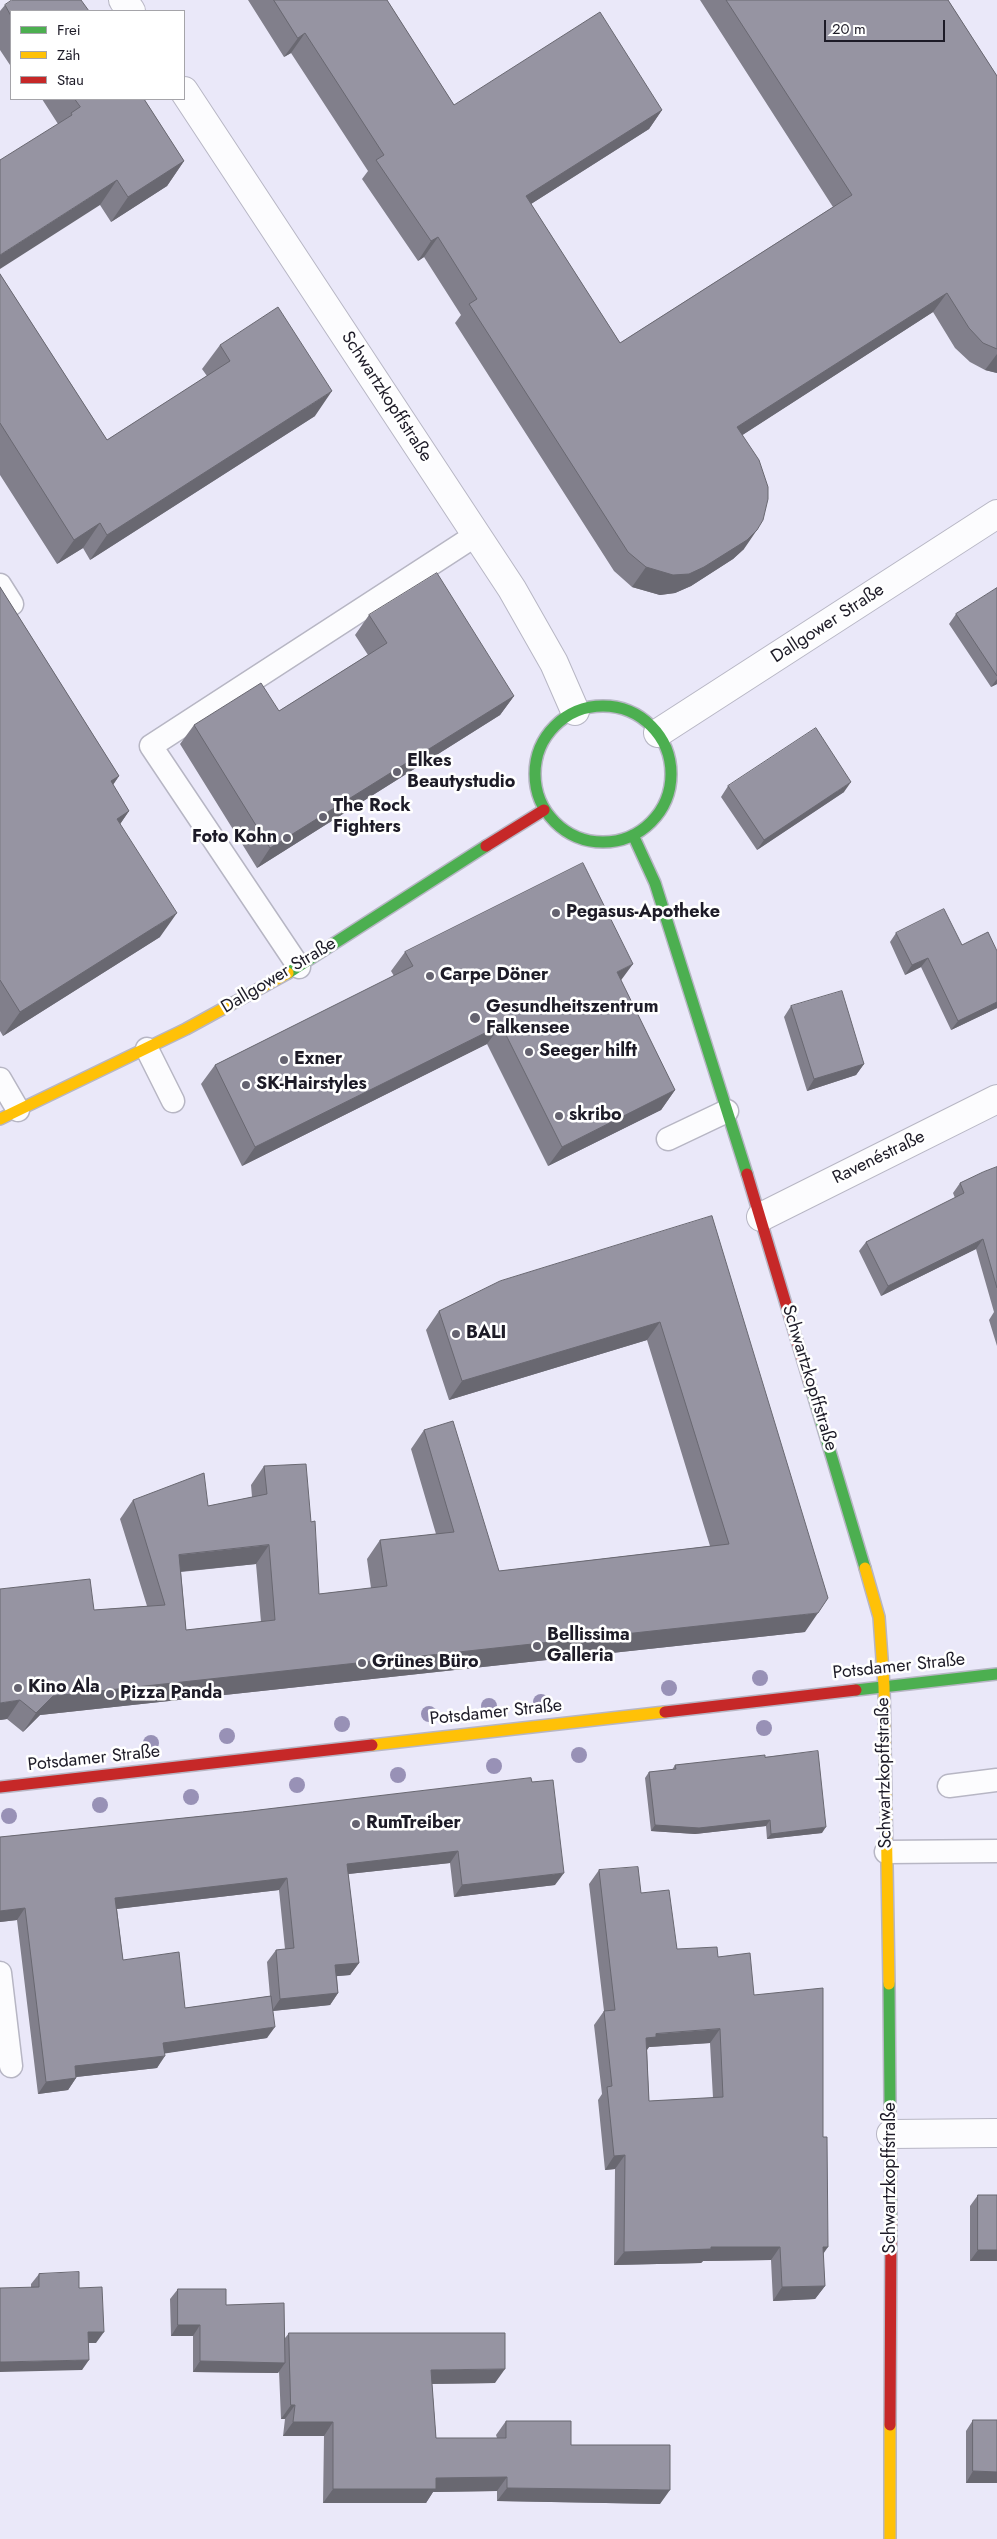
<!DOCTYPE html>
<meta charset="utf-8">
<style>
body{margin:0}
#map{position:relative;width:997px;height:2539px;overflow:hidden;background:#eae8f9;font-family:Jost,sans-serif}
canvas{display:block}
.legend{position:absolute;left:10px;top:10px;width:175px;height:90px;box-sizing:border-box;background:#fff;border:1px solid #a5a4a9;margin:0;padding:6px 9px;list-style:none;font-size:15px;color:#1d1b27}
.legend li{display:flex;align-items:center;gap:10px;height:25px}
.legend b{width:25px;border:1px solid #a5a4a9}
.scale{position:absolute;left:824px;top:20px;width:121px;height:22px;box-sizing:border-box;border:2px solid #1d1b27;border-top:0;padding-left:6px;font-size:15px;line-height:18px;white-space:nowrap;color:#1d1b27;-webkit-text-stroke:4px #fff;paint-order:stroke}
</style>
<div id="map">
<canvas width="997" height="2539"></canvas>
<ul class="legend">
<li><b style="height:6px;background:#4caf50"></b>Frei</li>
<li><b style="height:6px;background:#ffc107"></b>Zäh</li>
<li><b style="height:6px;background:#c62828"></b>Stau</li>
</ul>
<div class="scale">20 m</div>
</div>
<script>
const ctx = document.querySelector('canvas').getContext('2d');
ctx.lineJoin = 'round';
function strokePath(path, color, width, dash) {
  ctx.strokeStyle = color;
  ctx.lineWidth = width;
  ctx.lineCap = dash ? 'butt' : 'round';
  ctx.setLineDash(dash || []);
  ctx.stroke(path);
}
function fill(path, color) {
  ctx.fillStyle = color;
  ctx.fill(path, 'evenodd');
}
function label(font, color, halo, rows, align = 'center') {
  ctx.font = font + ' Jost,sans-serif';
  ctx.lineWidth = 5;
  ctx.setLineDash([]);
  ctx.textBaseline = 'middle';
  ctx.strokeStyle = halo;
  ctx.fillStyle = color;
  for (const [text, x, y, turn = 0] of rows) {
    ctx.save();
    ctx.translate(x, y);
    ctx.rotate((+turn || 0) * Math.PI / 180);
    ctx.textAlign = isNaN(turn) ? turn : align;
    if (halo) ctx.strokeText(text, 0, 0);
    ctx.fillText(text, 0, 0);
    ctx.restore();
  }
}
const lane = new Path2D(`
 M0,585L12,604
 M299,967L151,746L476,535
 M147,1049L173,1101
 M0,1079L18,1110
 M668,1139L727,1111
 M949,1786L997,1780
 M886,1852L997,1851
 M0,1973L11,2066`);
const street = new Path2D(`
 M123,0L131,11
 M184,91L512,589L554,663L575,711
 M658,733L997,514
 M761,1217L997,1099
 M891,2134L997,2133`);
const fast = new Path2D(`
 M535 774a68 68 0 1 1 136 0a68 68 0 1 1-136 0Z
 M633,835L655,883L747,1174
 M288,973L486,846
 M809,1381L865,1568
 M856,1690L997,1674
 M889,1984L891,2223`);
const slow = new Path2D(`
 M0,1119L186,1029L288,973
 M865,1568L879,1617L884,1686L889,1984
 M372,1745L665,1712
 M890,2539V2425`);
const jam = new Path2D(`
 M486,846L544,810
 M747,1174L809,1381
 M665,1712L856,1690
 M0,1787L372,1745
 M890,2425L891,2223`);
const trees = [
 [760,1678],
 [669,1688],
 [541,1702],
 [489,1706],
 [429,1714],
 [342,1724],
 [764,1728],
 [227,1736],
 [151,1743],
 [579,1755],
 [494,1766],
 [398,1775],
 [297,1785],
 [191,1797],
 [100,1805],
 [9,1816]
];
const wall = new Path2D(`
 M248,0H387L454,105L662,110L649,129L531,204L620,343L833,207L700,0H948L997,76V373L985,370L970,362L955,348L933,312L742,435L744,549L733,559L691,586L675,593L660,595L632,587L614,571L455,323L461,315L424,257L418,261L362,179L368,171L291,53L284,57Z
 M5,5L11,11V64L10,65L0,50V11Z
 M42,99H144L184,161L167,186L111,222L100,205L58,124Z
 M0,274L107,440L207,376L202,369L220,345L315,416L90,560L83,548L57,564L0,475Z
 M0,587L119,776L113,785L129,811L120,824L160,937L3,1036L0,1031Z
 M997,588V684L991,687L949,624L956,614Z
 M369,615L514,696L500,715L257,868L180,744L194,725L279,711L368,655L355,635Z
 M728,786L844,792L757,850L721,797Z
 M896,933L997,951V1008L951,1030L921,967L905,975L890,942Z
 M405,952L621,981L675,1090L661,1110L548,1166L487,1044L242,1166L201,1084L215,1065L394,976L391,971Z
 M791,1006L864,1064L856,1075L807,1091L784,1017Z
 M997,1167V1346L989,1320L994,1312L976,1249L881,1296L859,1251L866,1242L955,1198L953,1193L960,1183Z
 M712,1216L805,1632L40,1715L23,1732L7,1719L0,1720L94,1610L147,1606L120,1519L133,1500L208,1506L252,1497L251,1485L264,1466L311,1522L319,1594L371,1588L367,1559L380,1540L436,1534L411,1449L424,1430L499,1571L710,1546L647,1340L449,1400L426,1330L439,1311ZM256,1564L261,1622L186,1630L181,1572Z
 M765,1757L822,1833L767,1839L766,1826L695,1834L651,1831L645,1778L649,1772L672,1770L675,1765Z
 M531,1778L555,1885L454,1897L450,1863L348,1874L359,1963L350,1975L337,1976L338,1993L330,2005L273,2011L267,2038L165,2053L157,2068L76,2077V2078L68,2090L38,2094L17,1920L0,1922V1837L242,1812ZM279,1890L285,1949L276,1950L267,1962L270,1996L185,2008L123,1960L117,1909Z
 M599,1870L641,1893L677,1949L718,1957L754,1995L823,2137V2254L825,2286L815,2299L773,2301L771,2260L703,2261L701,2263L614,2265L615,2169L605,2170L598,2100L602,2094L594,2025L604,2011L589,1884ZM710,2043L713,2098L649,2101L647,2050L649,2047Z
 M978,2195L997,2261H970V2206Z
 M39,2274L79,2288L96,2343H88L82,2370L31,2287V2284Z
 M178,2289L226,2305L285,2338L289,2333L495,2383L432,2384L436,2438H497L496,2435L506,2421L571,2445L660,2504L497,2501V2491L433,2492L426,2503H323L324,2436H283L285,2419H281L279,2371L278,2373L193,2372V2336H171L170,2299Z
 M973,2420H997V2483H966V2431Z`);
const shadedWall = new Path2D(`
 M305,33L291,53L284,57L298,38Z
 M662,110L649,129L512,216L526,196Z
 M184,161L167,186L111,222L128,197Z
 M117,180L100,205L0,269V255Z
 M438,237L424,257L418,261L431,241Z
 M947,293L933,312L724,447L737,427Z
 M997,354V373L985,370Z
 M332,391L315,416L90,560L107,535Z
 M100,523L83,548L57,564L74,540Z
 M757,530L744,549L733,559L691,586L675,593L660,595L632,587L646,567Z
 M997,679V684L991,687Z
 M514,696L500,715L257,868L270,848Z
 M119,776L102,800L111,781Z
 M851,782L844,792L757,850L764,840Z
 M129,811L112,836L117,819Z
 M177,913L160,937L3,1036L20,1012Z
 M928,958L921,967L905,975L912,965Z
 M633,964L619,983L617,972Z
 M997,1002V1008L951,1030L958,1021Z
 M501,1025L487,1044L242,1166L255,1147Z
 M864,1064L856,1075L807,1091L814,1079Z
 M675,1090L661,1110L548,1166L562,1147Z
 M983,1239L976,1249L881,1296L888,1286Z
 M660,1322L647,1340L449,1400L462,1381Z
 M269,1545L256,1564L166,1573L179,1555Z
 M818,1613L805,1632L40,1715L23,1732L36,1713L53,1696Z
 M20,1700L7,1719L0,1720V1703Z
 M770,1820L766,1826L695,1834L651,1831L655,1825Z
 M826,1827L822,1833L767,1839L771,1834Z
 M458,1851L450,1863L339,1875L347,1864Z
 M564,1873L555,1885L454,1897L462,1885Z
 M287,1878L279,1890L107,1910L115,1898Z
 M25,1908L17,1920L0,1922V1911Z
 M359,1963L350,1975L327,1977L335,1965Z
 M338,1993L330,2005L272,2011L280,1999Z
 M275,2027L267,2038L155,2055L163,2043Z
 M720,2029L710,2043L649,2047L646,2051V2038L656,2034Z
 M165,2056L157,2068L67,2078L75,2066Z
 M76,2078L68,2090L38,2094L46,2082Z
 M625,2155L615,2169L605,2170L614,2156Z
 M711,2247H780L771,2260L703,2261L701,2263L614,2265L624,2252Z
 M823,2247H828L819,2260Z
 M978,2250H997V2261H970Z
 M825,2286L815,2299L773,2301L782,2287Z
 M178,2325H200L193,2336H171Z
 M88,2332H104L96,2343H80Z
 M89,2360L82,2370L0,2372V2362Z
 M200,2361L285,2363L278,2373L193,2372Z
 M505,2369L495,2383L422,2384L431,2370Z
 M291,2405H295L285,2419H281Z
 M293,2422H333L324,2436H283Z
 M973,2471L997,2472V2483H966Z
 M507,2477L497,2491L433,2492L426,2503H323L333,2489L436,2478Z
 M507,2488L670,2490L660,2504L497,2501Z`);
const building = new Path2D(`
 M12,0H81L89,11H11V16L5,5Z
 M274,0H387L454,105L600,12L662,110L526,196L620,343L852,195L726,0H948L997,76V349L983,343L969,328L947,293L737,427L759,460L768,487V499L763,520L757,530L747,540L704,567L689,574L673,575L646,567L628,552L469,304L477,299L438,237L431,241L376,160L384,155L305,33L298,38Z
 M75,99H144L184,161L128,197L117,180L0,255V160L72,115L71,113L80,107Z
 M0,274L107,440L230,361L220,345L278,307L332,391L107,535L100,523L74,540L0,423Z
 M437,573L514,696L270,848L194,725L261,683L279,711L387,643L369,615Z
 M0,587L119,776L111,781L129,811L117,819L177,913L20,1012L0,980Z
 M997,588V676L956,614Z
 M816,728L851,782L764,840L728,786Z
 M583,863L633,964L617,972L675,1090L562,1147L501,1025L255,1147L215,1065L413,966L405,952Z
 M944,909L962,945L988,932L997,951V1002L958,1021L928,958L912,965L896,933Z
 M842,991L864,1064L814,1079L791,1006Z
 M997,1167V1288L983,1239L888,1286L866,1242L964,1193L960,1183L983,1172Z
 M712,1216L828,1598L818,1613L53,1696L36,1713L20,1700L0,1703V1589L90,1579L94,1610L165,1605L133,1500L204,1473L208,1506L267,1494L264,1466L306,1464L311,1522L315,1521L319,1594L387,1586L380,1540L454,1532L424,1430L453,1421L499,1571L729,1544L660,1322L462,1381L439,1311L500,1281ZM269,1545L275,1620L186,1630L179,1555Z
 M818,1751L826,1827L771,1834L770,1820L699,1828L655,1825L649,1772L676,1769L675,1765L765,1755V1757Z
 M531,1778L532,1782L553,1780L564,1873L462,1885L458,1851L347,1864L359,1963L335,1965L338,1993L280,1999L276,1950L294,1948L287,1878L115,1898L123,1960L179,1952L185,2008L271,1996L275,2027L163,2043L165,2056L75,2066L76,2078L46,2082L25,1908L0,1911V1837L242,1812Z
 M638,1867L641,1893L669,1890L677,1949L717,1947L718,1957L750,1953L754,1995L823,1988V2137H827L828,2247H823L825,2286L782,2287L780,2247H711V2249L624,2252L625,2155L614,2156L607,2087L612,2086L604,2011L615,2010L599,1870ZM720,2029L723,2097L649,2101L646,2038L656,2037V2034Z
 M978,2195H997V2250H978Z
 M79,2272V2288L102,2287L104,2332H88L89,2360L0,2362V2288L39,2287V2274Z
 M178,2289H226V2305L284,2303L285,2363L200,2361V2325H178Z
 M289,2333H505V2369L431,2370L436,2438H506V2421H571V2445H670V2490L507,2488V2477L436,2478V2489H333V2422H293L295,2405H291Z
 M973,2420H997V2472L973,2471Z`);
const markers = [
 [397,772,5,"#656370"],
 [323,817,5,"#656370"],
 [287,838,5,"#656370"],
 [556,913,5,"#656370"],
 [430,976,5,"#656370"],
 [475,1018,6,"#656370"],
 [529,1052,5,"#656370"],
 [284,1060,5,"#656370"],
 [246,1085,5,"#656370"],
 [559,1116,5,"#656370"],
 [456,1334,5,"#656370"],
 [537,1646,5,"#656370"],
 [362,1663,5,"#656370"],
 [18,1688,5,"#656370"],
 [110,1694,5,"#656370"],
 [356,1824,5,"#656370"]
];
const streetNames = [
 ["Schwartzkopffstraße",386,397,57],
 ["Dallgower Straße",828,624,-33],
 ["Dallgower Straße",279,976,-31],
 ["Ravenéstraße",879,1158,-26],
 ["Schwartzkopffstraße",809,1378,73],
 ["Potsdamer Straße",899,1667,-6],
 ["Potsdamer Straße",496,1713,-6],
 ["Potsdamer Straße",94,1759,-6],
 ["Schwartzkopffstraße",885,1773,-91],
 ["Schwartzkopffstraße",891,2178,-90]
];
const poiNames = [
 ["Elkes",407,762],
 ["Beautystudio",407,783],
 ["The Rock",333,807],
 ["Fighters",333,828],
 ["Foto Kohn",277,838,"right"],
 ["Pegasus-Apotheke",566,913],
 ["Carpe Döner",440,976],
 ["Gesundheitszentrum",486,1008],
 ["Falkensee",486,1029],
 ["Seeger hilft",539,1052],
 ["Exner",294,1060],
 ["SK-Hairstyles",256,1085],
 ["skribo",569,1116],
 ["BALI",466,1334],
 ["Bellissima",547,1636],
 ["Galleria",547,1657],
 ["Grünes Büro",372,1663],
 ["Kino Ala",28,1688],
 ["Pizza Panda",120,1694],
 ["RumTreiber",366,1824]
];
strokePath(lane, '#b7b6c4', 25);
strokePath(street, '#b7b6c4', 30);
strokePath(fast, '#b7b6c4', 14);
strokePath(slow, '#b7b6c4', 14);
strokePath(jam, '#b7b6c4', 14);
strokePath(lane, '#fcfcfe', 22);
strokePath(street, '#fcfcfe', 28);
strokePath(fast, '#4caf50', 11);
strokePath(slow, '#ffc107', 11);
strokePath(jam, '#c62828', 11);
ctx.fillStyle = '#9891b6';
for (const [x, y] of trees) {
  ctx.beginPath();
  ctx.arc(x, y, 8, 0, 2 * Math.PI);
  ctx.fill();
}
fill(wall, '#817f8b');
fill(shadedWall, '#696871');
fill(building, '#9694a2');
strokePath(building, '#696871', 1);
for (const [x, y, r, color] of markers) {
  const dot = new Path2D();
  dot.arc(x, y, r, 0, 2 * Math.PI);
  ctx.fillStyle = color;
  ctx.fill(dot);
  strokePath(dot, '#fff', 2);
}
label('18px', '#1d1b27', '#fff', streetNames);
label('bold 18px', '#1d1b27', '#fff', poiNames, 'left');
</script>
